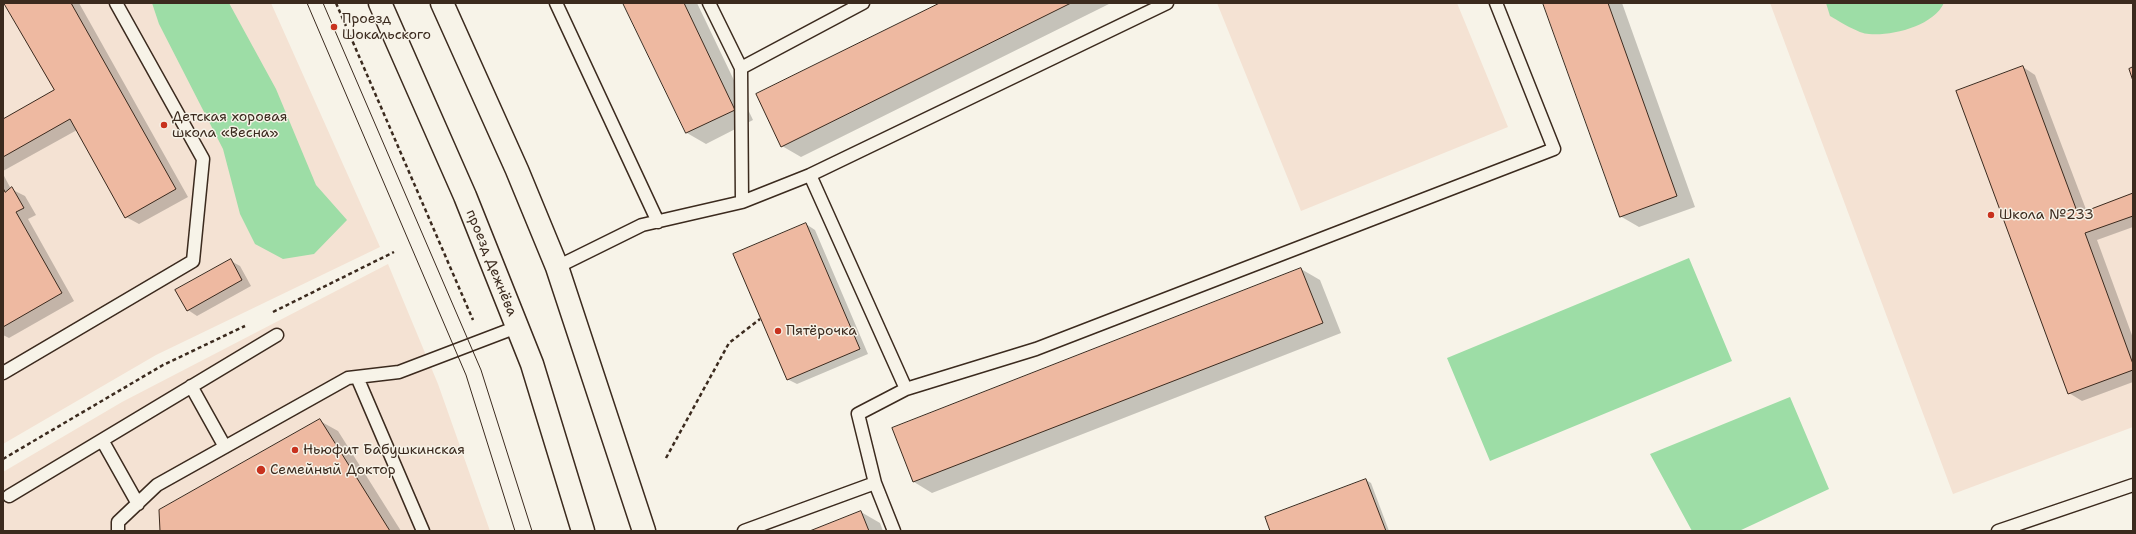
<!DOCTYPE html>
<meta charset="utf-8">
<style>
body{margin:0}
#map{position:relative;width:2136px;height:534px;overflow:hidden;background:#f7f3e8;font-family:"Shantell Sans",sans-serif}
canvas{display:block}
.frame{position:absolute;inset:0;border:4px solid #3b2a1e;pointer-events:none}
</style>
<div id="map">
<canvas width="2136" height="534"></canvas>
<div class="frame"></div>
</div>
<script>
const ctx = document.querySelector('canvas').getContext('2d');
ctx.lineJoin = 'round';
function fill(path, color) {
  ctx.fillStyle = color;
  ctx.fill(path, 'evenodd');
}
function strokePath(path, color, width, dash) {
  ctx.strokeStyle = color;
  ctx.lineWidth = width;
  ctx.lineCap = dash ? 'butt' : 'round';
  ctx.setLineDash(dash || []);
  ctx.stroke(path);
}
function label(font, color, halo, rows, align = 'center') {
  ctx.font = font + ' "Shantell Sans",sans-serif';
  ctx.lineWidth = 3;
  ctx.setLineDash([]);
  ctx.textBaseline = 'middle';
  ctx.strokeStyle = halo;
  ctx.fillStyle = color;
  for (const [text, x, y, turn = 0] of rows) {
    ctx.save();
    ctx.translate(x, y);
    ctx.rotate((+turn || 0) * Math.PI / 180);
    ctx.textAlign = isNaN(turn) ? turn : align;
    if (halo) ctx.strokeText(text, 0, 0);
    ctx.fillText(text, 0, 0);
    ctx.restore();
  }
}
const built = new Path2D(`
 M3,3H271L380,247L156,355L3,444Z
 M1217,3H1457L1508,127L1301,211Z
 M1770,3H2133V427L1953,494Z
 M388,264L438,384L490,531H3V472L122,402Z`);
const green = new Path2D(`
 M152,3H229L276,89L316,185L347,220L314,254L283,259L255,244L240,214L223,149L159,24Z
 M1826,3H1944C1933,26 1893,36 1869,34C1859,34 1839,21 1830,16Z
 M1689,258L1732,361L1490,461L1447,358Z
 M1790,397L1829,489L1739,531H1692L1650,454Z`);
const shadow = new Path2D(`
 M6,3H79L188,197L139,224L126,217L77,130L3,171V120L55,91Z
 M624,3H697L753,120L706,144L687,133Z
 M942,3H1111L801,157L782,146Z
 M1544,3H1622L1695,207L1639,227L1620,216Z
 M2023,67L2035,75L2087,212L2133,194V227L2097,240L2133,338V382L2082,401L2069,393Z
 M3,174L11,189L25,196L36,215L28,219L74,301L9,338L3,335Z
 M806,224L815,230L868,354L797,384L787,379Z
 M231,261L240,266L251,286L197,316L188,310Z
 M1301,269L1320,280L1341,333L932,493L914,482Z
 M320,421L338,431L401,531H161Z
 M1366,480L1371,483L1389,531H1271Z
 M861,512L880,523L883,531H813Z`);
const building = new Path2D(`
 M4,3H71L176,189L125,218L70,119L3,157V119L54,90Z
 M623,3H684L735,110L686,133Z
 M940,3H1071L781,147L756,94Z
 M1543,3H1608L1677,196L1620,217Z
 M2023,66L2078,214L2133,193V216L2085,233L2133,364V370L2068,394L1956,91Z
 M2133,67V81L2129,69Z
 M12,187L24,208L16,212L62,293L3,327V188L5,192Z
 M806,223L860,349L787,380L733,254Z
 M231,259L242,280L187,311L175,290Z
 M1301,268L1323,323L913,482L892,428Z
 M320,419L390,531H160L159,510Z
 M1366,479L1386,531H1270L1265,517Z
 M861,511L869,531H810Z`);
const path = new Path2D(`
 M336,3L473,320
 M273,312L394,252
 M666,458L729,343L760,319
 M3,459L163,365L245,326`);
const service = new Path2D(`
 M556,3L658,222
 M709,3L741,68L742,202
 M741,68L863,3
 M810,175L906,389
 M557,267L642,225L742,202L810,175L1167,3
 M3,373L193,261L203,159L116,3
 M357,377L423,531
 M191,386L225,447
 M102,440L138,504
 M875,483L894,531
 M9,496L277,335
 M118,531V522L157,485L348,378L399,372L517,327
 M744,531L875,483L858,414L906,389L1036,349L1554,149L1496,3
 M1998,531L2133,485`);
const secondary = new Path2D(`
 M380,3L465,196L532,364L583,531
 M442,3L517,170L557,267L644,531`);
const tram = new Path2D(`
 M307,3L466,375L515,531
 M323,3L481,370L532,531`);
const markers = [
 [334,27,4,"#c8321e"],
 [164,125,4,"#c8321e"],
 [1991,215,4,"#c8321e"],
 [778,331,4,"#c8321e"],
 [295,450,4,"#c8321e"],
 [261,470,5,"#c8321e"]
];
const poiNames = [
 ["Проезд",342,19],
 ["Шокальского",342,35],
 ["Детская хоровая",172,117],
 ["школа «Весна»",172,133],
 ["Школа №233",1999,215],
 ["Пятёрочка",786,331],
 ["Ньюфит Бабушкинская",303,450],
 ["Семейный Доктор",270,470]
];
const streetNames = [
 ["проезд Дежнёва",491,263,68]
];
fill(built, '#f4e2d3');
fill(green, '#9ddda6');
fill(shadow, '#0003');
fill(building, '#eeb9a1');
strokePath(building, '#3b2a1e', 1);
strokePath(service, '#3b2a1e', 15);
strokePath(secondary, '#3b2a1e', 25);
strokePath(path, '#3b2a1e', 2.5, [4, 3]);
strokePath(service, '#f7f3e8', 12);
strokePath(secondary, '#f7f3e8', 22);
strokePath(tram, '#3b2a1e', 1);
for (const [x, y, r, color] of markers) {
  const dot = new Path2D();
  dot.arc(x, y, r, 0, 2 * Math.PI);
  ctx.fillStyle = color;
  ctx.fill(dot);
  strokePath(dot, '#f7f3e8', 1.5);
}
label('14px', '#3b2a1e', '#f7f3e8', poiNames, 'left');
label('14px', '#3b2a1e', '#f7f3e8', streetNames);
</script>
